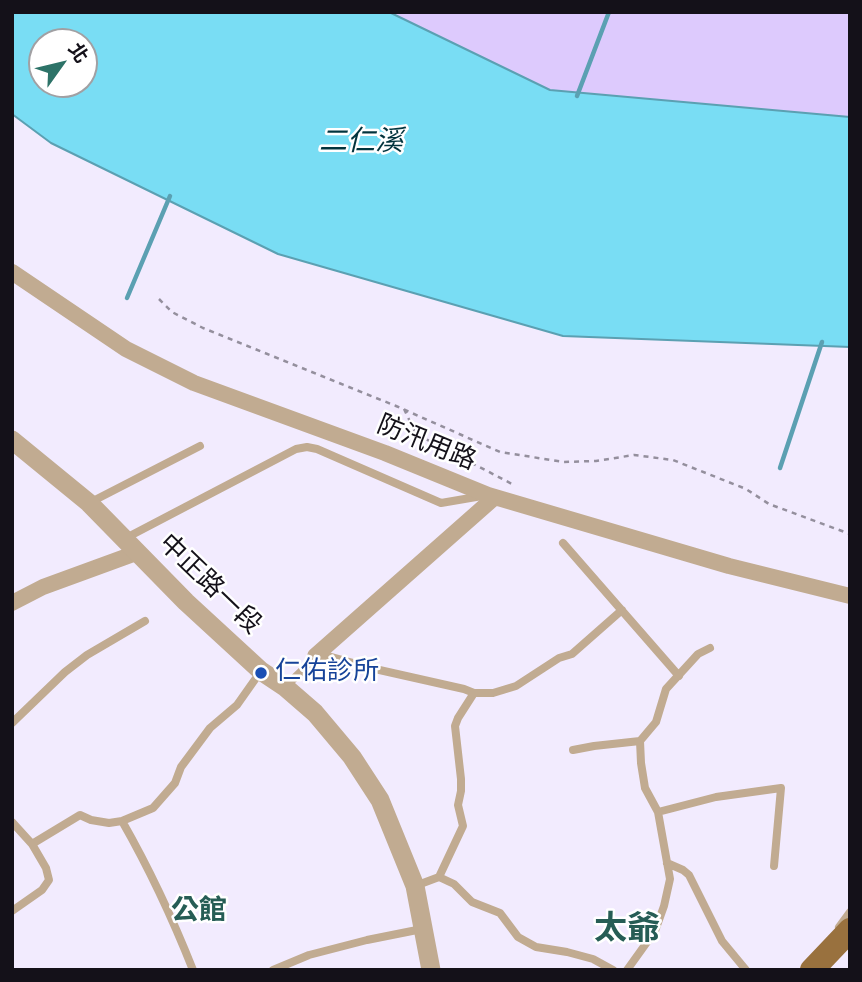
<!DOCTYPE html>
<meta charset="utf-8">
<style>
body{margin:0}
#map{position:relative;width:862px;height:982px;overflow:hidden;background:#f2ebfe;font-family:"Titillium Web","Noto Sans TC",sans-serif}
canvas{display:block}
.frame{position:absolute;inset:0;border:14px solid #141119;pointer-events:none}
.north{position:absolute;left:28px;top:28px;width:70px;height:70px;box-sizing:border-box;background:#fff;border:2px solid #a1a0a3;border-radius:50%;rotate:56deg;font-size:19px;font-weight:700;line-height:28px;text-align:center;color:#141119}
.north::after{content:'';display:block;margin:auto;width:24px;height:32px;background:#2d7368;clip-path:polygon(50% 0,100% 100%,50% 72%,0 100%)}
</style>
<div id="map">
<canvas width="862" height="982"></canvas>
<div class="frame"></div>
<div class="north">北</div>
</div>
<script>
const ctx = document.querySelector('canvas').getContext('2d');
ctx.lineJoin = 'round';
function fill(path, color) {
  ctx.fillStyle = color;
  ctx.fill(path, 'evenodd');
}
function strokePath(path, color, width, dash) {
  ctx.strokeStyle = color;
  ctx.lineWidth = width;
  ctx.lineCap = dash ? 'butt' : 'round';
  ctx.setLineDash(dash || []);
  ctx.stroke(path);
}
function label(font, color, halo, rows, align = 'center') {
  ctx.font = font + ' "Titillium Web","Noto Sans TC",sans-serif';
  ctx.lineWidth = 5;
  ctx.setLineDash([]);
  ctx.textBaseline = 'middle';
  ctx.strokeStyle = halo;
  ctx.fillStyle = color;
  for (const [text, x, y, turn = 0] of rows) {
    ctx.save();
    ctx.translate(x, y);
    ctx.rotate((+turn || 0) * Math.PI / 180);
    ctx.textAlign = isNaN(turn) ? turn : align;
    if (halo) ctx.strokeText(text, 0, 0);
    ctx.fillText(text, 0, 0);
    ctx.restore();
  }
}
const green = new Path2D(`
 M390,12H850V117L550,90Z`);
const water = new Path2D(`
 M12,12H389L550,90L850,117V347L563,336L278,254L51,143L12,114ZM42,42H84V84H42Z`);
const stream = new Path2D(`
 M577,96L609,12
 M127,298L170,196
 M780,468L822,342`);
const path = new Path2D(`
 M159,299L172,312L203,328L396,406L500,452L564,462L596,461L634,455L673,460L746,489L769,504L850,534
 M404,409L416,434L514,485V486`);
const service = new Path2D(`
 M91,502L200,446
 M124,539L296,449L307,447L317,449L441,503L482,496
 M563,543L679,676
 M285,687L311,662L315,656H328L375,669L464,689L474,693H493L516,686L559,658L572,654L622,610
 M474,693L458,718L455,726L461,779V791L458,805L463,826L439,877L454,884L472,902L500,913L518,937L536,947L567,952L593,959L613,970
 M12,723L65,672L87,655L145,621
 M573,750L594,746L640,741
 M658,812L716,797L781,788L774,866
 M122,821C150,870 172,917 193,970
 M12,822L32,844
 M667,863L683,870L689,875L722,941L746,970
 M415,886L439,877
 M12,911L42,890L49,880L46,868L32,844L80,815L91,820L109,823L122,821L153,808L175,783L181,767L210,728L237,705L261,671
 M839,927L850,912
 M273,970L309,955L367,940L422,929
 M627,970L655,931L664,906L670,879L658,812L645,788L641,763L640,741L656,722L666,689L698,654L710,648`);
const minor = new Path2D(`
 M12,272L126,349L194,383L385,453L488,495L729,566L850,596
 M12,603L43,587L136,553
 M315,656L495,497`);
const tertiary = new Path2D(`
 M12,440L89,503L186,602L261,671L285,687L315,713L352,757L380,800L415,886L431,970`);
const primary = new Path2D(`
 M812,970L850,930`);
const markers = [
 [261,673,7,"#1a4fb4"]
];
const streetNames = [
 ["防汛用路",426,444,22],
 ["中正路一段",209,585,44]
];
const transitNames = [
 ["仁佑診所",275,673]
];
const waterNames = [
 ["二仁溪",361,143]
];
const neighbourhoodNames = [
 ["公館",199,912]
];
const districtNames = [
 ["太爺",627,931]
];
fill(green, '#ddcafd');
fill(water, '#79ddf4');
strokePath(water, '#5ba0b2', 2);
strokePath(stream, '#5ba0b2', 4.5);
strokePath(path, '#948f9d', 2.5, [5, 5]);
strokePath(service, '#c1ab91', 8);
strokePath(minor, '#c1ab91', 16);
strokePath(tertiary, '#c1ab91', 19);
strokePath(primary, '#99713e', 24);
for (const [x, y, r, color] of markers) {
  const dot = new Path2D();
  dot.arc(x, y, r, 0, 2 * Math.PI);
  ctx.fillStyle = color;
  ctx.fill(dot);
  strokePath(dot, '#fff', 2.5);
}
label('26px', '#141119', '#fff', streetNames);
label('26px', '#164399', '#fff', transitNames, 'left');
label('italic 28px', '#01333d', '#fff', waterNames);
label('bold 28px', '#265d55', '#fff', neighbourhoodNames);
label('bold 33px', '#265d55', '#fff', districtNames);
</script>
